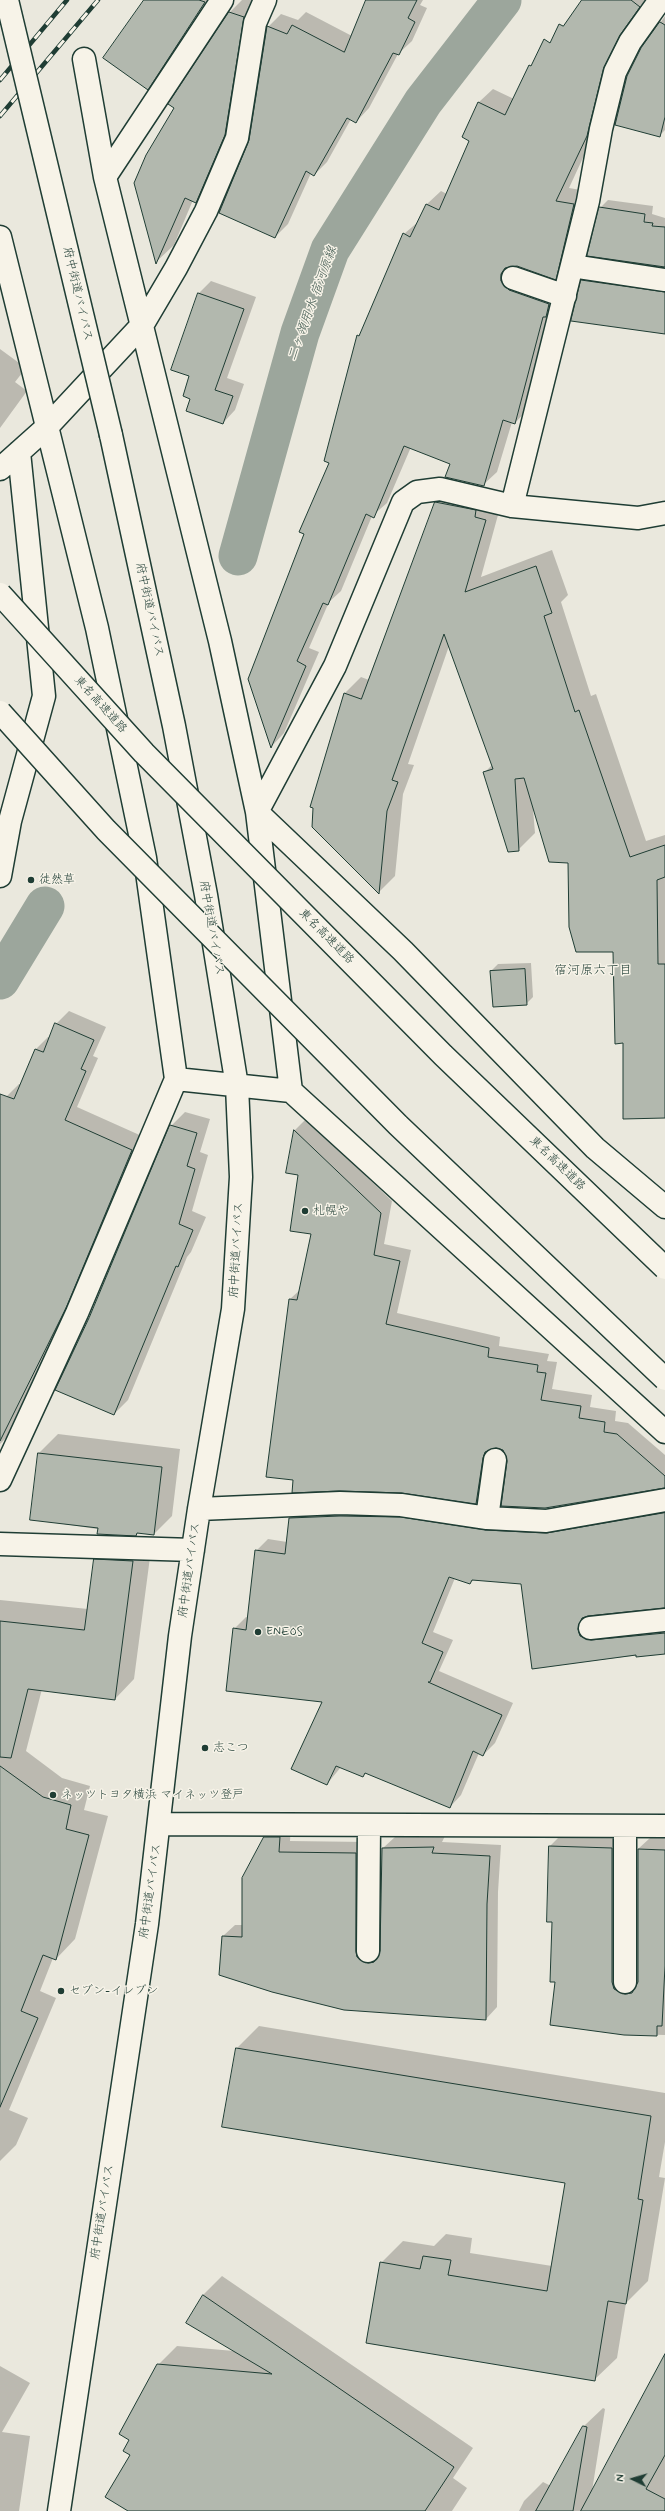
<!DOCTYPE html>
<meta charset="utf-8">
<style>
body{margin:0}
#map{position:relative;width:665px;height:2511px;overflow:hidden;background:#eae8dd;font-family:Mynerve,sans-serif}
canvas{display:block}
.north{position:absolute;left:613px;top:2459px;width:40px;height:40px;-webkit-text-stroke:3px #f7f3e8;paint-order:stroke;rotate:275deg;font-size:11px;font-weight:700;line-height:16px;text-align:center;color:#1f3d34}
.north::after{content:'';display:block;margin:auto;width:14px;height:18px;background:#1f3d34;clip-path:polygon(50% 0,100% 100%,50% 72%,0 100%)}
</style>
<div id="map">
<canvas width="665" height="2511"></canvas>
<div class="north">N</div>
</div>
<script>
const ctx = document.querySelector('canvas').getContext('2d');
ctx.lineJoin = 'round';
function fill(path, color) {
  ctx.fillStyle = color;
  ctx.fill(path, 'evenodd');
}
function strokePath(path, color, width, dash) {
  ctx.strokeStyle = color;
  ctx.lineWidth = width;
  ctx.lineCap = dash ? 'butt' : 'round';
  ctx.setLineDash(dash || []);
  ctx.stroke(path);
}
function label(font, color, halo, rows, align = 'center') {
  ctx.font = font + ' Mynerve,"Klee One",sans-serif';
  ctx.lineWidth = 3;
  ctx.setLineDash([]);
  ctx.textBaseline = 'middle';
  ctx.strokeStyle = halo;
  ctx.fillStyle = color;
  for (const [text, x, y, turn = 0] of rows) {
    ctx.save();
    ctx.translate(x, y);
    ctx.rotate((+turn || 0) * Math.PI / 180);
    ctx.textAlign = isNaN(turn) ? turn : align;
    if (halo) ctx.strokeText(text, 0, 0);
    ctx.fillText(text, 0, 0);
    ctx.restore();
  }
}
const shadow = new Path2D(`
 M145,0H211L161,75L148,88Z
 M242,0H261L214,183L196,202L193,200L174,245L156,262L176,108L170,104L230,12Z
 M368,0H423L420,5L427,8L412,41L398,54L369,108L356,122L351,119L327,162L314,175L311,173L288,224L275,237L268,27L281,14L298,20L306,12L352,36Z
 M584,0H648L626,36L611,51Z
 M665,16V130L659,136L642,49Z
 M540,58L608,89L600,121L569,188L587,191L569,265L555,278L514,266L522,277L562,291L528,409L515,423L512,422L497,472L483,485L451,463L411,447L387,503L372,516L341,591L329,602L309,648L319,652L284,733L272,746L305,534L330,462L358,336L362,332L404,234L419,221L427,204L441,191L447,194L471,140L463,137L479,102L493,89L514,99Z
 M608,200L653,206L652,214L665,218V266L600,208Z
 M590,272L665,284V334L572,320L582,281Z
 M211,281L256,297L227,378L244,384L235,410L223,423L191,398L190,376L172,369L199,293Z
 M0,349L26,368L15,382L27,391L0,428Z
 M453,486L501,504L481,577L552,550L568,595L561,602L591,696L596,694L646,841L665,835V1117L624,1042L614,951L569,862L533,809L535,833L518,850L484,773L493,764L449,646L408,764L414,765L403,794L395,876L379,892L345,693L361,677L369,680L436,503Z
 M531,963L533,997L526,1004L491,971L498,964Z
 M69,1011L106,1027L93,1056L98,1058L77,1107L144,1137L11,1433L0,1444V1113L7,1096L19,1084H21L36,1049L48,1037H51L56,1024Z
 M185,1112L210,1119L200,1152L208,1155L192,1211L206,1217L191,1252L187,1257L128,1400L114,1414L89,1318L171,1126Z
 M306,1119L392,1201L384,1244L411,1250L397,1313L500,1337L499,1346L549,1354L547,1361L557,1362L552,1389L592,1395L590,1407L616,1411L615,1421L628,1423L665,1455V1487L508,1461L504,1450L496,1447L493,1448L487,1491L476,1503L267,1476L290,1299L301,1289L312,1233L299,1174L288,1172L295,1130Z
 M58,1434L180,1449L172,1516L154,1534L138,1532L136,1535L31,1519L39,1453Z
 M665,1504V1607L589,1615V1618L665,1623V1652L533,1668L522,1583L475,1579L470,1583L455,1578L433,1632L453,1640L439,1671L513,1703L495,1743L483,1755L479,1753L461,1795L450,1807L367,1772L363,1776L341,1767L327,1784L323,1701L234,1629L246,1617L249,1618L256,1551L268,1539L287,1542L290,1518L301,1507L497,1519Z
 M114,1540L152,1542L134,1679L115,1699L42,1689L26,1751L62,1778L90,1786L84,1810L108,1816L75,1939L56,1959L53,1958L40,1991L56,1998L9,2110L28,2118L16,2145L0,2161V1600L88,1609L95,1560Z
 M277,1826H291L290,1841L367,1842L369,1946L379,1952L383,1848L395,1837L445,1836L442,1842L501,1845L498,1892L497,2007L486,2019L223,1936L235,1925H243L265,1838Z
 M561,1835L623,1837L626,1977L636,1984L638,1849L650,1838H665V2035L624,2034L556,1981L550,1846Z
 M259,2026L665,2093V2142L659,2177L665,2178L648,2281L626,2303L617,2358L594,2380L381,2263L403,2241L434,2246L446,2234L472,2238L470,2253L552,2266L566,2182L237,2048Z
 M222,2276L473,2448L453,2478L467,2488L452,2511H130V2439L158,2365L177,2346L234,2351L203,2295Z
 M665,2357V2511H519L524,2501L543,2482L551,2486L584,2426L603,2408L605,2409L592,2491L594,2488Z
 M0,2366L30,2383L2,2432L30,2436L19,2511H0Z`);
const canal = new Path2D(`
 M238,556L300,333L330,250L423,102L502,0
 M0,980L45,906`);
const building = new Path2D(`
 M144,0H199L205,2L148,90L103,58Z
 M366,0H417L408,18L415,22L399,55L393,53L356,123L347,118L314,176L306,171L275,238L219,213L249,140L267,26L287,34L292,25L344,52Z
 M582,0H631L640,7L620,35L604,67L587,136L556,201L574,204L556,280L517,266L505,268L501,274V281L509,290L549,304L546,317H543L515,424L503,420L484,486L445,477L450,464L404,446L374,518L366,514L328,605L323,603L297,661L306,666L271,748L248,679L304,534L299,532L329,463L324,461L357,335L359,336L403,233L410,237L426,204L439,210L469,141L462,137L478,102L505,115L529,65L531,66L544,39L550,43L559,24L563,26Z
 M229,12L244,17L225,135L196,203L185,198L156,264L134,183L146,155L174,108L168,104Z
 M660,22L665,25V117L660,137L615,125L627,76L641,48Z
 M599,207L645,214L644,222L653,223L652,226L665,227V267L587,256Z
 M581,280L665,292V334L571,321Z
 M198,293L244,309L215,390L233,396L223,424L186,411L190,399L183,396L189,376L171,370Z
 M435,502L476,510L475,517L486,520L465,592L536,566L552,613L544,616L575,712L579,710L630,857L665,845V877L657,880L658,964H665V1118L623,1119V1043L615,1044L613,952H576L569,927L568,863L549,862L524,778L515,779L519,851L508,852L483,772L493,769L444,634L392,780L398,782L387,811L379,894L312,827L313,808L310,807L344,693L361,699Z
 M525,969L527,1005L493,1007L490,971Z
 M55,1023L94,1040L81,1069L86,1071L65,1120L132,1150L66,1308L0,1441V1094L14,1099L35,1049L43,1052Z
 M170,1125L197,1133L187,1166L195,1169L179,1224L193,1230L178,1267L176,1266L114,1415L55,1390L89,1318Z
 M294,1130L381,1213L374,1255L400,1261L386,1324L489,1348L488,1357L538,1365L537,1372L546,1373L541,1400L581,1406L579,1418L605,1422L604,1432L617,1434L665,1476V1488L545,1508L501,1506L507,1461L503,1450L496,1448L485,1452L483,1458L476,1504L402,1493L339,1491L292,1493L293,1480L266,1477L289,1299L297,1300L311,1234L290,1231L298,1175L286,1173Z
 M38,1453L162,1467L154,1535L137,1533L136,1536L97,1534L98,1528L30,1520Z
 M665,1513V1608L588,1616L582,1618L578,1629L580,1636L591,1640L665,1633V1654L636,1657V1655L532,1669L521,1584L472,1580L470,1584L449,1577L422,1643L443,1652L430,1682H428L502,1715L483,1756L473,1751L450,1808L365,1773L363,1777L336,1766L327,1785L291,1769L322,1702L226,1691L233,1628L246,1630L255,1550L285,1554L289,1518L340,1516L400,1517L485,1530L546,1533Z
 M94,1559L133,1561L115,1700L28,1689L11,1758L0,1757V1621L84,1630Z
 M0,1766L43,1797L71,1805L66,1829L89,1835L56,1960L43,1955L21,2011L38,2018L0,2107Z
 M264,1837H280L279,1852L356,1853V1951L357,1957L368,1963L374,1962L380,1951L382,1848L434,1847L432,1853L490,1856L487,1904L486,2020L344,2010L272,1992L219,1975L222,1936L242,1937V1878Z
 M549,1846L612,1848V1982L614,1989L625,1994L632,1993L638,1982V1849L665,1850V1966L662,2026H657V2036L624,2035L550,2025L555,1982H550L552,1922H547Z
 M236,2048L651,2116L638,2199L643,2200L626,2304L608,2301L595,2381L366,2343L380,2262L420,2269L423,2256L451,2260L448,2275L547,2291L565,2183L222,2127Z
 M203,2295L454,2467L425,2511H128L105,2497L130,2455L123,2451L129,2440L119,2434L157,2364L272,2374L186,2323Z
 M665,2354V2455L646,2489L665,2499V2511H581Z
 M583,2426L587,2427L573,2511H536Z`);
const minor = new Path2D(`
 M660,0L630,42L615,72L601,129L588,201L512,506L638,518L665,513
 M84,59L105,177L220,641L257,812L291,1091
 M105,177L222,0
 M0,237L97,628L145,858L176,1079L291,1091L665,1432
 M572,266L665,280
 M513,278L565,296
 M0,469L47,427L143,324L176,268L206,211L237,138L255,23L265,0
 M257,812L403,951L595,1148L665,1207
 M257,812L335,666L403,502L417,492L440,489L512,506
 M0,876L10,821L44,696L19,452
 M0,1480L77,1313L176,1079
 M199,1509L340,1503L401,1505L487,1518L546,1521L665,1500
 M487,1518L495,1460
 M0,1544L193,1550
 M590,1628L665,1620
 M160,1824L665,1826
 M625,1827V1982
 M368,1951L369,1825
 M59,2511L147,1924L180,1636L199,1509L233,1309L241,1177L237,1086L206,895L174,726L111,435`);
const rail = new Path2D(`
 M0,80L67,0
 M0,116L98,0`);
const minorBridge = new Path2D(`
 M7,0L111,435`);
const highwayBridge = new Path2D(`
 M0,594L144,753L443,1055L665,1268
 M0,712L106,830L398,1125L665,1379`);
const markers = [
 [31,880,4,"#1f3d34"],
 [305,1211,4,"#1f3d34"],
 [258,1632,4,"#1f3d34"],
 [205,1748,4,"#1f3d34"],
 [53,1795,4,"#1f3d34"],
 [61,1991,4,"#1f3d34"]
];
const streetNames = [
 ["府中街道バイパス",77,294,77],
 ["府中街道バイパス",149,610,78],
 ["東名高速道路",100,705,48],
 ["府中街道バイパス",211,928,80],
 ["東名高速道路",326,937,45],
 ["東名高速道路",557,1164,44],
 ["府中街道バイパス",237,1250,-87],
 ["府中街道バイパス",190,1570,-82],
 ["府中街道バイパス",151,1891,-82],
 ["府中街道バイパス",103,2212,-81]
];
const poiNames = [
 ["徒然草",39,880],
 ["札幌や",313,1211],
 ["ENEOS",266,1632],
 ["志こつ",213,1748],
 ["ネッツトヨタ横浜 マイネッツ登戸",61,1795],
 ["セブン-イレブン",69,1991]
];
const waterNames = [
 ["二ヶ領用水 宿河原線",313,304,-70]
];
const neighbourhoodNames = [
 ["宿河原六丁目",593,971]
];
fill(shadow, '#0003');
strokePath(canal, '#9ca69c', 39);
fill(building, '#b2b8ae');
strokePath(building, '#1f3d34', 1);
strokePath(minor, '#1f3d34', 25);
strokePath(minor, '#f7f3e8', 22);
strokePath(rail, '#1f3d34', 4.5);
strokePath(rail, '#f7f3e8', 3, [9]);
strokePath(minorBridge, '#1f3d34', 25, []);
strokePath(highwayBridge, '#1f3d34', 25, []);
strokePath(minorBridge, '#f7f3e8', 22);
strokePath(highwayBridge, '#f7f3e8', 22);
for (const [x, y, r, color] of markers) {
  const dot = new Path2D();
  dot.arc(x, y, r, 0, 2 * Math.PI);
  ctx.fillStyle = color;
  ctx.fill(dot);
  strokePath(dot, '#f7f3e8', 1.5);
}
label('12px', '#1f3d34', '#f7f3e8', streetNames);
label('12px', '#1f3d34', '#f7f3e8', poiNames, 'left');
label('italic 13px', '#445c53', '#f7f3e8', waterNames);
label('13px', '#1f3d34', '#f7f3e8', neighbourhoodNames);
</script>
